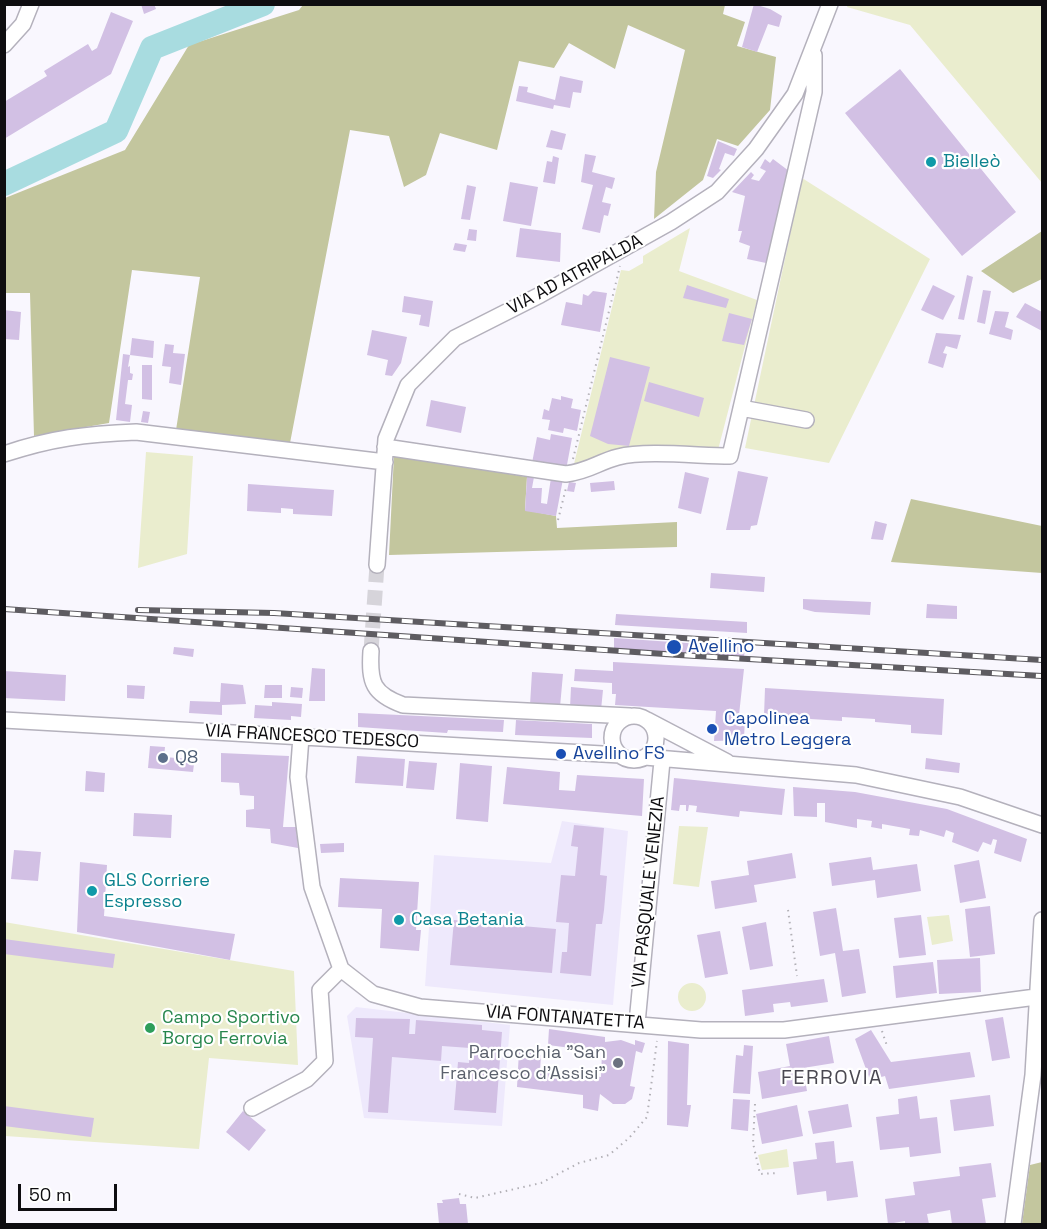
<!DOCTYPE html>
<meta charset="utf-8">
<style>
body{margin:0}
#map{position:relative;width:1047px;height:1229px;overflow:hidden;background:#f9f7fe;font-family:"Space Grotesk",sans-serif}
canvas{display:block}
.frame{position:absolute;inset:0;border:6px solid #0e0d10;pointer-events:none}
.scale{position:absolute;left:18px;top:1184px;width:99px;height:27px;box-sizing:border-box;border:3px solid #0e0d10;border-top:0;padding-left:8px;font-size:18px;line-height:21px;white-space:nowrap;color:#0e0d10;-webkit-text-stroke:4px #fff;paint-order:stroke}
</style>
<div id="map">
<canvas width="1047" height="1229"></canvas>
<div class="frame"></div>
<div class="scale">50 m</div>
</div>
<script>
const ctx = document.querySelector('canvas').getContext('2d');
ctx.lineJoin = 'round';
function fill(path, color) {
  ctx.fillStyle = color;
  ctx.fill(path, 'evenodd');
}
function strokePath(path, color, width, dash) {
  ctx.strokeStyle = color;
  ctx.lineWidth = width;
  ctx.lineCap = dash ? 'butt' : 'round';
  ctx.setLineDash(dash || []);
  ctx.stroke(path);
}
function label(font, color, halo, rows, align = 'center') {
  ctx.font = font + ' "Space Grotesk",sans-serif';
  ctx.lineWidth = 4.5;
  ctx.setLineDash([]);
  ctx.textBaseline = 'middle';
  ctx.strokeStyle = halo;
  ctx.fillStyle = color;
  for (const [text, x, y, turn = 0] of rows) {
    ctx.save();
    ctx.translate(x, y);
    ctx.rotate((+turn || 0) * Math.PI / 180);
    ctx.textAlign = isNaN(turn) ? turn : align;
    if (halo) ctx.strokeText(text, 0, 0);
    ctx.fillText(text, 0, 0);
    ctx.restore();
  }
}
const built = new Path2D(`
 M562,821L628,831L613,1005L425,986L434,855L551,863Z
 M356,1007L510,1025L502,1126L364,1118L347,1016Z`);
const green = new Path2D(`
 M848,4L1042,5V183L910,25L847,7Z
 M802,178L930,259L829,463L745,448Z
 M690,228L679,271L757,300L718,450L573,468L621,270L629,271L643,263V256Z
 M146,452L193,456L187,554L138,568Z
 M679,826L708,827L699,887L673,884Z
 M949,915L953,941L932,945L927,917Z
 M4,922L294,971L298,1065L209,1058L199,1149L5,1136Z
 M678 997a14 14 0 1 1 28 0a14 14 0 1 1-28 0Z
 M787,1149L789,1167L762,1170L758,1155Z`);
const forest = new Path2D(`
 M303,5H725L723,14L745,22L737,46L776,57L770,110L738,146L717,139L703,180L654,219L656,172L685,50L628,25L615,69L569,43L554,68L519,61L497,150L440,133L426,175L404,187L389,136L350,130L290,443L176,430L200,277L132,270L109,423L34,436L30,293H5V198L125,150L189,45L299,10Z
 M1042,231V279L1013,293L981,271Z
 M394,455L527,477L525,510L556,516L557,528L677,522V547L389,555Z
 M911,499L1042,526V573L891,562Z
 M1042,1162V1224H1022L1030,1165Z`);
const river = new Path2D(`
 M4,184L116,131L152,48L263,4`);
const building = new Path2D(`
 M141,4H154L156,9L144,14Z
 M754,4L770,9L782,16L779,27L768,24L757,52L742,47Z
 M111,12L133,21L111,74L4,139V102L47,76L44,71L88,44L92,51L97,48Z
 M900,69L1016,212L962,256L845,113Z
 M560,76L583,81L581,93L573,92L570,108L554,105L553,109L516,101L519,86L528,87L527,92L555,100Z
 M551,130L566,134L562,150L546,147Z
 M718,141L737,149L734,156L725,153L719,169L721,170L713,178L707,176Z
 M585,154L596,156L592,172L615,178L612,189L606,187L602,202L611,204L608,216L604,215L600,233L582,229L593,185L581,182Z
 M553,156L559,158L555,184L543,182L547,161L552,162Z
 M765,159L770,163L773,159L789,171L766,263L747,259L750,246L739,242L742,231H738L745,196L732,192L751,172L754,175L751,179L759,181L766,171L760,168Z
 M510,182L538,187L531,226L503,221Z
 M467,185L476,187L470,220L461,219Z
 M520,228L561,233L560,262L516,257Z
 M469,229L477,230L476,241L467,240Z
 M455,243L467,245L465,252L453,250Z
 M967,275L973,277L964,320L958,319Z
 M687,285L729,299L726,308L683,298Z
 M933,285L955,296L943,320L921,310Z
 M983,290L991,291L985,324L977,322Z
 M593,291L607,293L600,332L561,325L566,302L582,305L583,294L588,296Z
 M404,296L433,301L429,327L419,325L421,315L402,312Z
 M1025,303L1042,312V331L1016,317Z
 M4,310L21,312L19,340L4,339Z
 M995,311L1009,312L1005,327L1013,330L1011,340L989,334Z
 M729,313L752,319L744,345L722,341Z
 M372,330L407,337L401,363L392,376L385,375L388,360L367,355Z
 M936,333L961,335L957,349L946,346L943,353L947,354L943,368L928,363Z
 M132,338L154,341L153,358L130,355Z
 M165,344L174,345L173,353L185,354L181,385L169,383L171,367L162,366Z
 M123,354L130,355L128,367L130,366V373L133,374L132,380H128L125,404L132,405L130,422L116,420Z
 M610,357L650,367L629,446L608,444L590,436Z
 M142,365H152V400L142,399Z
 M649,382L704,398L699,417L644,401Z
 M561,396L573,399L571,408L581,410L577,431L564,428L563,433L548,430L550,420L542,419L544,409L549,411L552,398L561,400Z
 M431,400L466,407L461,433L426,426Z
 M143,411L150,412L148,423L141,422Z
 M551,434L572,438L566,470L532,463L537,437L550,440Z
 M738,471L768,477L757,525L751,526L750,530H726Z
 M685,472L709,478L701,514L678,508Z
 M527,477H534L532,488H542L541,503L547,504L551,478L563,479L556,516L525,511Z
 M614,481L615,490L591,492L590,483Z
 M569,482L576,483L574,492L567,491Z
 M248,484L334,490L332,516L293,514V509L281,508V513L247,511Z
 M875,521L887,524L883,540L871,539Z
 M711,573L765,577L764,592L710,588Z
 M803,599L871,602L870,615L815,612L803,609Z
 M927,604L957,606V619L926,618Z
 M616,614L747,622V633L615,625Z
 M614,638L745,647L744,657L614,649Z
 M174,647L194,649L193,657L173,654Z
 M613,662L744,669L739,715H745L744,740L714,741L716,711L615,705L616,694H612V683L574,681L575,669L613,671Z
 M312,668L325,669V701H309Z
 M4,671L66,675L65,701L4,698Z
 M532,672L563,674L560,707L530,705Z
 M221,683L243,685L246,704L222,705V715L189,713L190,701L220,702Z
 M127,685L145,686L144,699L127,698Z
 M265,685H282V698H264Z
 M291,687L303,688L302,698L290,697Z
 M571,687L603,690L601,710L570,708Z
 M765,688L944,699L942,735L911,733V725L875,722V719L842,717V721L764,716Z
 M272,702L302,704L301,717L291,716V720L254,718L255,705L272,706Z
 M358,713L504,720L503,732L448,730L447,733L358,727Z
 M516,720L592,724V738L515,735Z
 M150,746L165,747L164,757L189,759L188,763L194,764L193,772L148,768Z
 M221,753L289,756L283,827H296L298,848L271,843L270,829L246,827V810L254,809V796L240,795L239,783L221,782Z
 M357,756L405,759L403,786L355,783Z
 M926,758L960,763L959,773L925,769Z
 M409,761L437,763L434,790L406,788Z
 M460,763L492,766L488,822L456,819Z
 M507,767L560,772L559,790L575,791L577,775L644,779L642,816L503,804Z
 M86,771L105,773L104,792L85,791Z
 M674,778L785,789L782,815L740,811L739,817L696,812L697,806L689,805L688,811H686V805H680L679,811L671,810Z
 M793,787L855,792L947,809L1027,839L1021,862L994,853L997,840L993,839L991,845L983,842L978,852L952,842L954,833L946,830L944,837L920,830L919,836L909,835L910,829L882,824V829L871,827L872,821L857,819V828L825,822V803H817V817L794,816Z
 M134,813L172,815L171,838L133,836Z
 M574,825L604,828L600,875L607,876L604,910L602,924H596L591,976L560,973L562,952H567L569,923L556,922L561,875L575,876L578,847L571,846Z
 M344,843V852L321,853L320,844Z
 M14,850L41,852L38,881L11,879Z
 M792,853L796,878L754,885L757,902L715,909L711,881L749,875L747,861Z
 M871,857L873,870L917,864L921,891L877,898L875,880L832,886L829,863Z
 M979,860L986,898L960,903L954,865Z
 M80,862L107,865L104,916L235,934L230,960L77,932Z
 M340,878L419,882L416,930H421L419,951L380,948L382,909L338,907Z
 M990,906L995,954L970,957L965,909Z
 M836,908L843,951L859,949L866,993L842,997L835,953L820,956L813,912Z
 M921,915L926,955L899,958L894,918Z
 M454,920L556,929L552,973L450,965Z
 M766,922L773,966L750,970L742,927Z
 M720,931L728,974L705,978L697,935Z
 M4,939L115,954L113,968L4,954Z
 M980,958L981,992L939,994L937,960Z
 M933,962L937,993L896,998L893,966Z
 M824,979L828,1002L791,1007L790,1002L773,1004L774,1012L745,1016L742,990Z
 M1003,1017L1010,1058L992,1061L985,1020Z
 M356,1018L410,1019L409,1034H415L416,1020L482,1025V1030L502,1032L496,1113L454,1110L458,1062L469,1063L470,1048L442,1046L441,1061L392,1057L388,1113L368,1112L373,1038L355,1037Z
 M549,1029L605,1037V1042L621,1040L635,1045V1040L645,1043L642,1053L636,1051L630,1086L635,1087L632,1099L625,1104H613L600,1094L598,1111L583,1108V1095L517,1087L519,1051L541,1055L540,1071L601,1077L602,1052L548,1045Z
 M871,1030L891,1062L970,1052L975,1077L889,1089L885,1076L870,1080L855,1039Z
 M829,1036L834,1063L803,1068L807,1091L762,1099L758,1072L790,1066L786,1044Z
 M668,1041L689,1044L687,1105H691L688,1127L667,1125Z
 M744,1045L753,1046L750,1094L733,1093L736,1055L743,1056Z
 M990,1095L994,1126L954,1131L950,1100Z
 M917,1096L920,1119L937,1117L941,1153L910,1157L909,1147L880,1150L876,1117L899,1114L898,1099Z
 M733,1099L750,1100L748,1131L731,1129Z
 M848,1104L852,1127L813,1134L808,1111Z
 M797,1105L803,1136L762,1144L756,1114Z
 M4,1106L94,1118L91,1137L4,1126Z
 M243,1111L266,1130L249,1151L226,1132Z
 M834,1141L836,1163L853,1161L858,1197L827,1201L826,1191L797,1195L793,1162L817,1159L815,1143Z
 M991,1163L996,1197L982,1199L986,1224H952L950,1210L927,1214L929,1224H905V1221L888,1224L885,1199L915,1195L913,1182L960,1176L959,1167Z
 M459,1198L460,1204H466L468,1224H439L437,1203H443L442,1200Z`);
const minorTunnel = new Path2D(`
 M371,651L377,565`);
const path = new Path2D(`
 M573,459L620,266
 M558,520L566,488
 M788,910L797,976
 M882,1031L887,1046
 M755,1104L753,1143L760,1174L778,1173
 M459,1194L475,1198L541,1183L579,1163L609,1155L629,1138L647,1117L657,1041`);
const minor = new Path2D(`
 M4,45L23,24L31,4
 M741,408L806,420
 M385,447L566,474C590,471 598,462 618,457C646,450 699,456 730,456L814,92V55
 M4,454C52,438 86,434 136,432L385,462
 M377,565L386,439L408,385L455,338L540,295L671,222L717,192L756,149L795,94L830,4
 M371,651C369,683 373,694 403,705L630,716
 M612 738a22 22 0 1 1 44 0a22 22 0 1 1-44 0Z
 M4,720L620,755
 M647,720L727,762
 M301,737L298,777L312,887L341,969L373,994L420,1007L701,1030H784L1036,997
 M645,757L856,775L960,797L1042,825
 M637,1023L662,761
 M252,1108L307,1079L325,1061L320,990L341,969
 M1013,1224L1033,1075L1042,920`);
const rail = new Path2D(`
 M4,609L679,655L1042,676
 M138,610L274,613L1042,660`);
const markers = [
 [931,162,6,"#0f9aa8"],
 [674,647,8,"#1a4fb4"],
 [712,729,6,"#1a4fb4"],
 [561,754,6,"#1a4fb4"],
 [163,758,6,"#5c6f8a"],
 [92,891,6,"#0f9aa8"],
 [399,920,6,"#0f9aa8"],
 [150,1028,6,"#2e9e5b"],
 [618,1063,6,"#6b7280"]
];
const cultureNames = [
 ["Bielleò",943,162],
 ["GLS Corriere",104,881],
 ["Espresso",104,902],
 ["Casa Betania",411,920]
];
const streetNames = [
 ["VIA AD ATRIPALDA",575,275,-28],
 ["VIA FRANCESCO TEDESCO",312,737,3],
 ["VIA PASQUALE VENEZIA",649,892,-84],
 ["VIA FONTANATETTA",565,1018,4]
];
const transitNames = [
 ["Avellino",688,647],
 ["Capolinea",724,719],
 ["Metro Leggera",724,740],
 ["Avellino FS",573,754]
];
const serviceNames = [
 ["Q8",175,758]
];
const leisureNames = [
 ["Campo Sportivo",162,1018],
 ["Borgo Ferrovia",162,1039]
];
const worshipNames = [
 ["Parrocchia \"San",606,1053],
 ["Francesco d'Assisi\"",606,1074]
];
const neighbourhoodNames = [
 ["FERROVIA",832,1079]
];
fill(built, '#eee9fc');
fill(green, '#eaedce');
fill(forest, '#c3c69e');
strokePath(river, '#a8dce0', 24);
fill(building, '#d2c0e4');
strokePath(minorTunnel, '#d6d4da', 15, [15, 8]);
strokePath(minor, '#b4b1bc', 18);
strokePath(path, '#b2b0b6', 2, [1.5, 4.5]);
strokePath(minor, '#fff', 15);
strokePath(rail, '#5e5c61', 6);
strokePath(rail, '#fff', 4, [11]);
for (const [x, y, r, color] of markers) {
  const dot = new Path2D();
  dot.arc(x, y, r, 0, 2 * Math.PI);
  ctx.fillStyle = color;
  ctx.fill(dot);
  strokePath(dot, '#fff', 2);
}
label('18px', '#0d838f', '#fff', cultureNames, 'left');
label('18px', '#0e0d10', '#fff', streetNames);
label('18px', '#164399', '#fff', transitNames, 'left');
label('18px', '#4e5e75', '#fff', serviceNames, 'left');
label('18px', '#27864d', '#fff', leisureNames, 'left');
label('18px', '#5b616d', '#fff', worshipNames, 'right');
ctx.letterSpacing = '1.5px';
label('20px', '#4a4851', '#fff', neighbourhoodNames);
ctx.letterSpacing = '0px';
</script>
